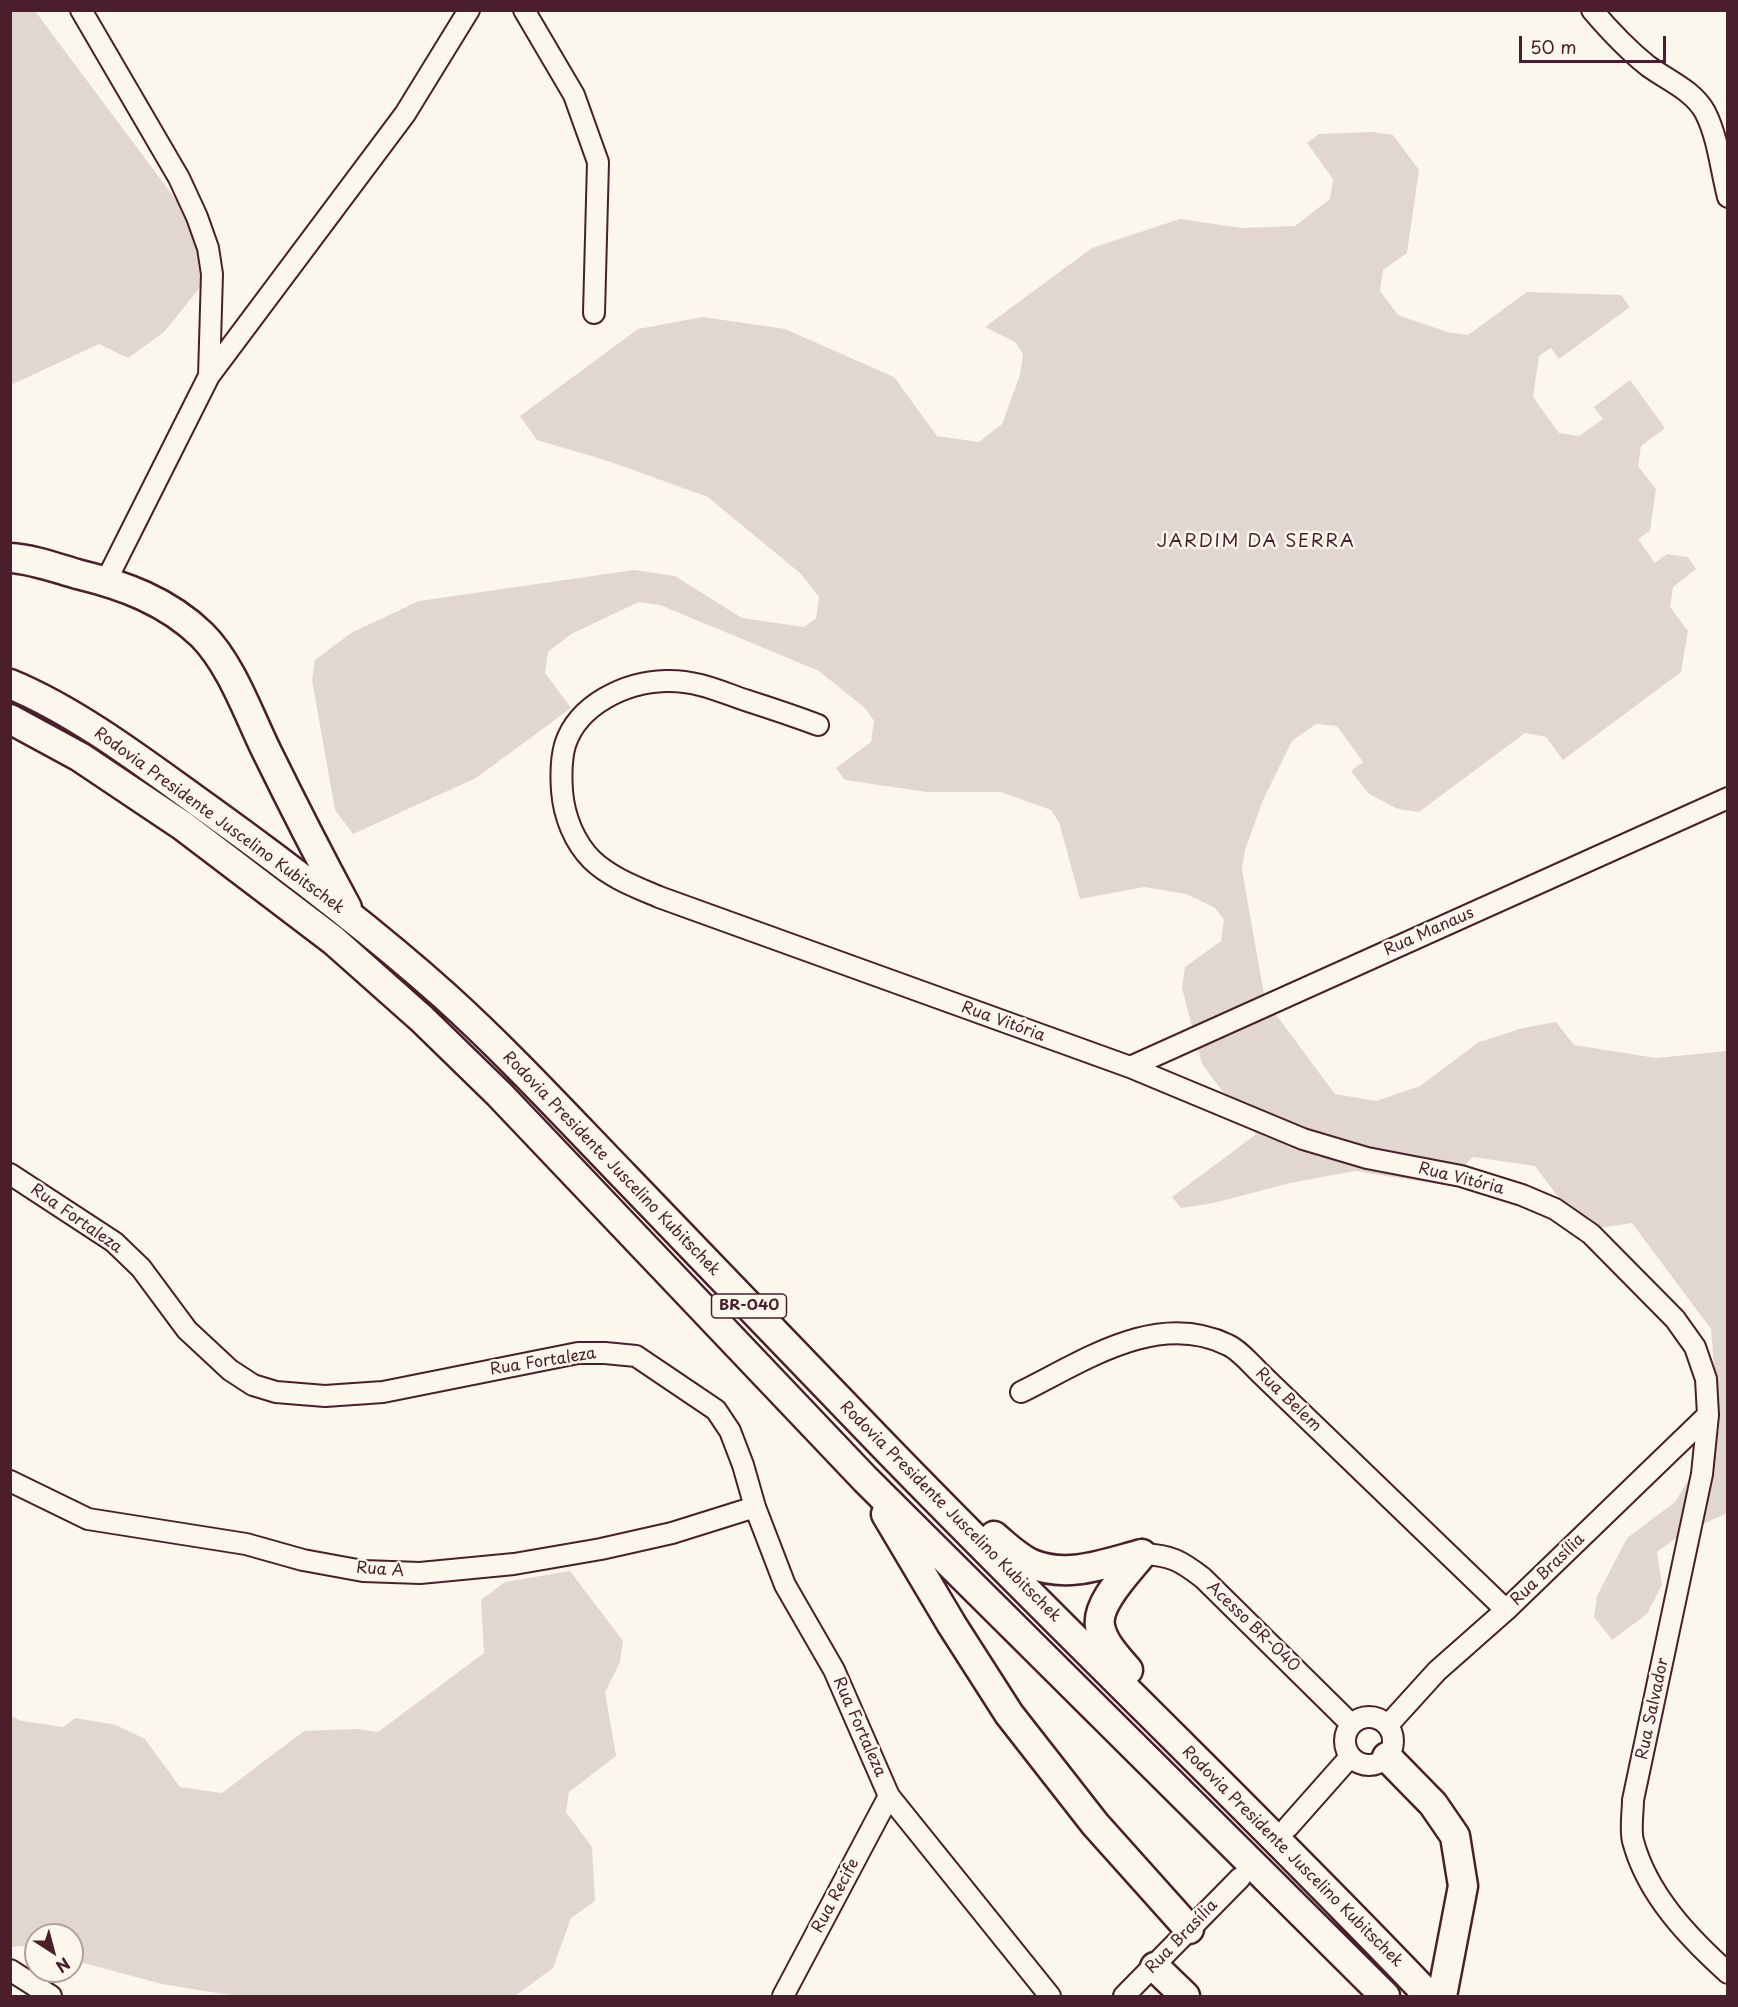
<!DOCTYPE html>
<meta charset="utf-8">
<style>
body{margin:0}
#map{position:relative;width:1738px;height:2007px;overflow:hidden;background:#fbf7ec;font-family:"Playpen Sans",sans-serif}
canvas{display:block}
.frame{position:absolute;inset:0;border:12px solid #4a1f2b;pointer-events:none}
.north{position:absolute;left:24px;top:1923px;width:60px;height:60px;box-sizing:border-box;background:#fbf7ec;border:2px solid #b4a19f;border-radius:50%;rotate:144deg;font-size:16px;font-weight:700;line-height:24px;text-align:center;color:#4a1f2b}
.north::after{content:'';display:block;margin:auto;width:21px;height:27px;background:#4a1f2b;clip-path:polygon(50% 0,100% 100%,50% 72%,0 100%)}
.scale{position:absolute;left:1519px;top:36px;width:147px;height:27px;box-sizing:border-box;border:3px solid #4a1f2b;border-top:0;padding-left:8px;font-size:18px;line-height:21px;white-space:nowrap;color:#4a1f2b;-webkit-text-stroke:4px #fbf7ec;paint-order:stroke}
</style>
<div id="map">
<canvas width="1738" height="2007"></canvas>
<div class="frame"></div>
<div class="north">N</div>
<div class="scale">50 m</div>
</div>
<script>
const ctx = document.querySelector('canvas').getContext('2d');
ctx.lineJoin = 'round';
function fill(path, color) {
  ctx.fillStyle = color;
  ctx.fill(path, 'evenodd');
}
function strokePath(path, color, width, dash) {
  ctx.strokeStyle = color;
  ctx.lineWidth = width;
  ctx.lineCap = dash ? 'butt' : 'round';
  ctx.setLineDash(dash || []);
  ctx.stroke(path);
}
function label(font, color, halo, rows, align = 'center') {
  ctx.font = font + ' "Playpen Sans",sans-serif';
  ctx.lineWidth = 5;
  ctx.setLineDash([]);
  ctx.textBaseline = 'middle';
  ctx.strokeStyle = halo;
  ctx.fillStyle = color;
  for (const [text, x, y, turn = 0] of rows) {
    ctx.save();
    ctx.translate(x, y);
    ctx.rotate((+turn || 0) * Math.PI / 180);
    ctx.textAlign = isNaN(turn) ? turn : align;
    if (halo) ctx.strokeText(text, 0, 0);
    ctx.fillText(text, 0, 0);
    ctx.restore();
  }
}
const green = new Path2D(`
 M11,11H35L200,232L205,265L202,285L164,332L128,358L99,344L11,385Z
 M1372,132L1393,135L1419,170L1407,253L1383,270L1380,291L1398,315L1447,332L1468,335L1527,292L1621,295L1630,307L1559,359L1551,348L1539,356L1533,397L1559,433L1579,436L1603,419L1594,407L1630,380L1665,428L1641,446L1638,466L1656,489L1650,531L1638,539L1655,563L1667,554L1688,557L1696,569L1673,587L1670,607L1688,631L1681,672L1563,760L1546,737L1525,733L1419,812L1398,809L1369,794L1351,771L1363,762L1337,726L1316,724L1292,741L1263,800L1245,850L1242,870L1265,1000L1335,1094L1376,1101L1420,1086L1479,1042L1523,1028L1556,1022L1574,1045L1656,1058L1727,1051V1513L1680,1535L1657,1552L1662,1585L1647,1614L1612,1640L1594,1617L1597,1596L1627,1538L1675,1502L1719,1430L1711,1329L1632,1223L1599,1228L1570,1213L1535,1166L1473,1157L1444,1185L1355,1171L1290,1183L1214,1203L1181,1208L1172,1197L1255,1135L1258,1114L1249,1103L1229,1100L1202,1064L1182,988L1185,967L1221,941L1224,920L1215,908L1186,894L1144,887L1080,899L1059,822L1051,810L1001,792H927L845,780L836,768L871,742L874,721L866,709L819,671L660,605L639,602L571,634L548,652L545,673L571,708L476,778L353,834L335,810L312,680L315,660L351,633L419,601L634,570L675,576L742,618L804,627L816,618L819,597L801,574L708,497L608,461L537,440L520,416L638,329L703,317L785,329L894,377L937,436L979,442L1002,424L1020,375L1023,354L1015,342L985,327L1092,248L1180,219L1242,228L1295,226L1330,199L1333,179L1307,143L1319,134Z
 M570,1571L623,1641L620,1662L605,1692L616,1756L569,1792L566,1812L592,1847L595,1901L571,1918L553,1968L515,1996H235L162,1984L72,1960V1935H36V1945L11,1947V1716L22,1721L63,1727L75,1718L116,1725L145,1739L180,1787L222,1793L304,1731L357,1729L378,1732L484,1653L481,1600L505,1582Z`);
const minor = new Path2D(`
 M81,10L179,178L197,217L208,248L212,274L209,376L106,581
 M524,10L574,95L598,162L594,313
 M1592,10C1609,30 1628,50 1648,66C1667,80 1693,90 1705,112C1718,137 1721,170 1728,197
 M209,376L405,114L469,10
 M818,725C794,716 770,708 745,700C719,691 695,680 666,681C626,682 578,704 565,745C561,759 561,776 562,791C564,816 574,842 592,860C611,878 636,887 659,897L1130,1067L1303,1139L1367,1158L1461,1176L1522,1195L1555,1209L1591,1234L1675,1319L1695,1347L1706,1379L1708,1415L1702,1474L1633,1800C1633,1812 1630,1829 1633,1841C1647,1894 1688,1937 1728,1973
 M1130,1067L1728,798
 M10,1174L114,1242L141,1268L187,1330L230,1370L253,1385L276,1392L325,1396L383,1392L578,1353H605L636,1356L716,1410L730,1431L743,1465L755,1507L785,1585L834,1670L889,1796L1050,1996
 M1021,1392C1084,1361 1157,1310 1228,1345C1239,1350 1250,1363 1259,1372L1506,1610
 M10,1481L88,1519L246,1544L303,1560L363,1571L420,1573L514,1564L601,1549L672,1533L755,1507
 M1142,1554C1171,1555 1181,1561 1203,1578L1351,1724
 M1345 1741a24 24 0 1 1 48 0a24 24 0 1 1-48 0Z
 M1388,1725L1437,1671L1506,1610L1708,1415
 M1288,1827L1350,1757
 M10,1970L51,1996
 M783,1996L889,1796
 M1124,1996L1240,1878`);
const highway = new Path2D(`
 M10,558C32,559 56,568 77,574C123,585 167,601 202,635C231,664 248,713 266,750C292,803 319,856 347,908
 M10,684C78,712 148,766 208,809C290,868 370,929 445,996C508,1053 565,1115 624,1176C709,1265 795,1354 881,1443C1061,1629 1250,1808 1429,1996
 M10,719L80,757L183,826L333,940L422,1019L499,1094L865,1479L1385,1996
 M886,1514L952,1625L1009,1714L1095,1824L1189,1929
 M994,1536C1006,1546 1018,1558 1032,1564C1068,1579 1107,1563 1142,1554
 M1128,1670C1117,1657 1103,1643 1100,1626C1096,1603 1129,1571 1142,1554
 M1387,1757L1433,1804L1455,1836L1463,1886L1442,1996
 M1155,1967L1185,1996`);
const shields = [
 [749,1306,75]
];
const shieldNames = [
 ["BR-040",749,1306]
];
const streetNames = [
 ["Rodovia Presidente Juscelino Kubitschek",219,821,36],
 ["Rua Manaus",1429,932,-24],
 ["Rua Vitória",1003,1022,20],
 ["Rodovia Presidente Juscelino Kubitschek",611,1164,46],
 ["Rua Vitória",1461,1179,14],
 ["Rua Fortaleza",76,1219,35],
 ["Rua Fortaleza",543,1362,-9],
 ["Rua Belem",1288,1400,44],
 ["Rodovia Presidente Juscelino Kubitschek",950,1512,45],
 ["Rua A",380,1570,4],
 ["Rua Brasília",1548,1570,-44],
 ["Acesso BR-040",1253,1627,44],
 ["Rua Salvador",1653,1709,-78],
 ["Rua Fortaleza",859,1727,66],
 ["Rodovia Presidente Juscelino Kubitschek",1292,1857,45],
 ["Rua Recife",836,1896,-62],
 ["Rua Brasília",1182,1937,-46]
];
const neighbourhoodNames = [
 ["JARDIM DA SERRA",1256,542]
];
fill(green, '#e2d7d0');
strokePath(minor, '#4a1f2b', 24);
strokePath(highway, '#4a1f2b', 33);
strokePath(minor, '#fbf7ec', 20);
strokePath(highway, '#fbf7ec', 28);
for (const [x, y, w] of shields) {
  const box = new Path2D();
  box.roundRect(x - w / 2, y - 12, w, 24, 4.5);
  ctx.fillStyle = '#fbf7ec';
  ctx.fill(box);
  strokePath(box, '#4a1f2b', 1.5);
}
label('bold 15px', '#4a1f2b', null, shieldNames);
label('16px', '#4a1f2b', '#fbf7ec', streetNames);
ctx.letterSpacing = '1.5px';
label('18px', '#4a1f2b', '#fbf7ec', neighbourhoodNames);
ctx.letterSpacing = '0px';
</script>
